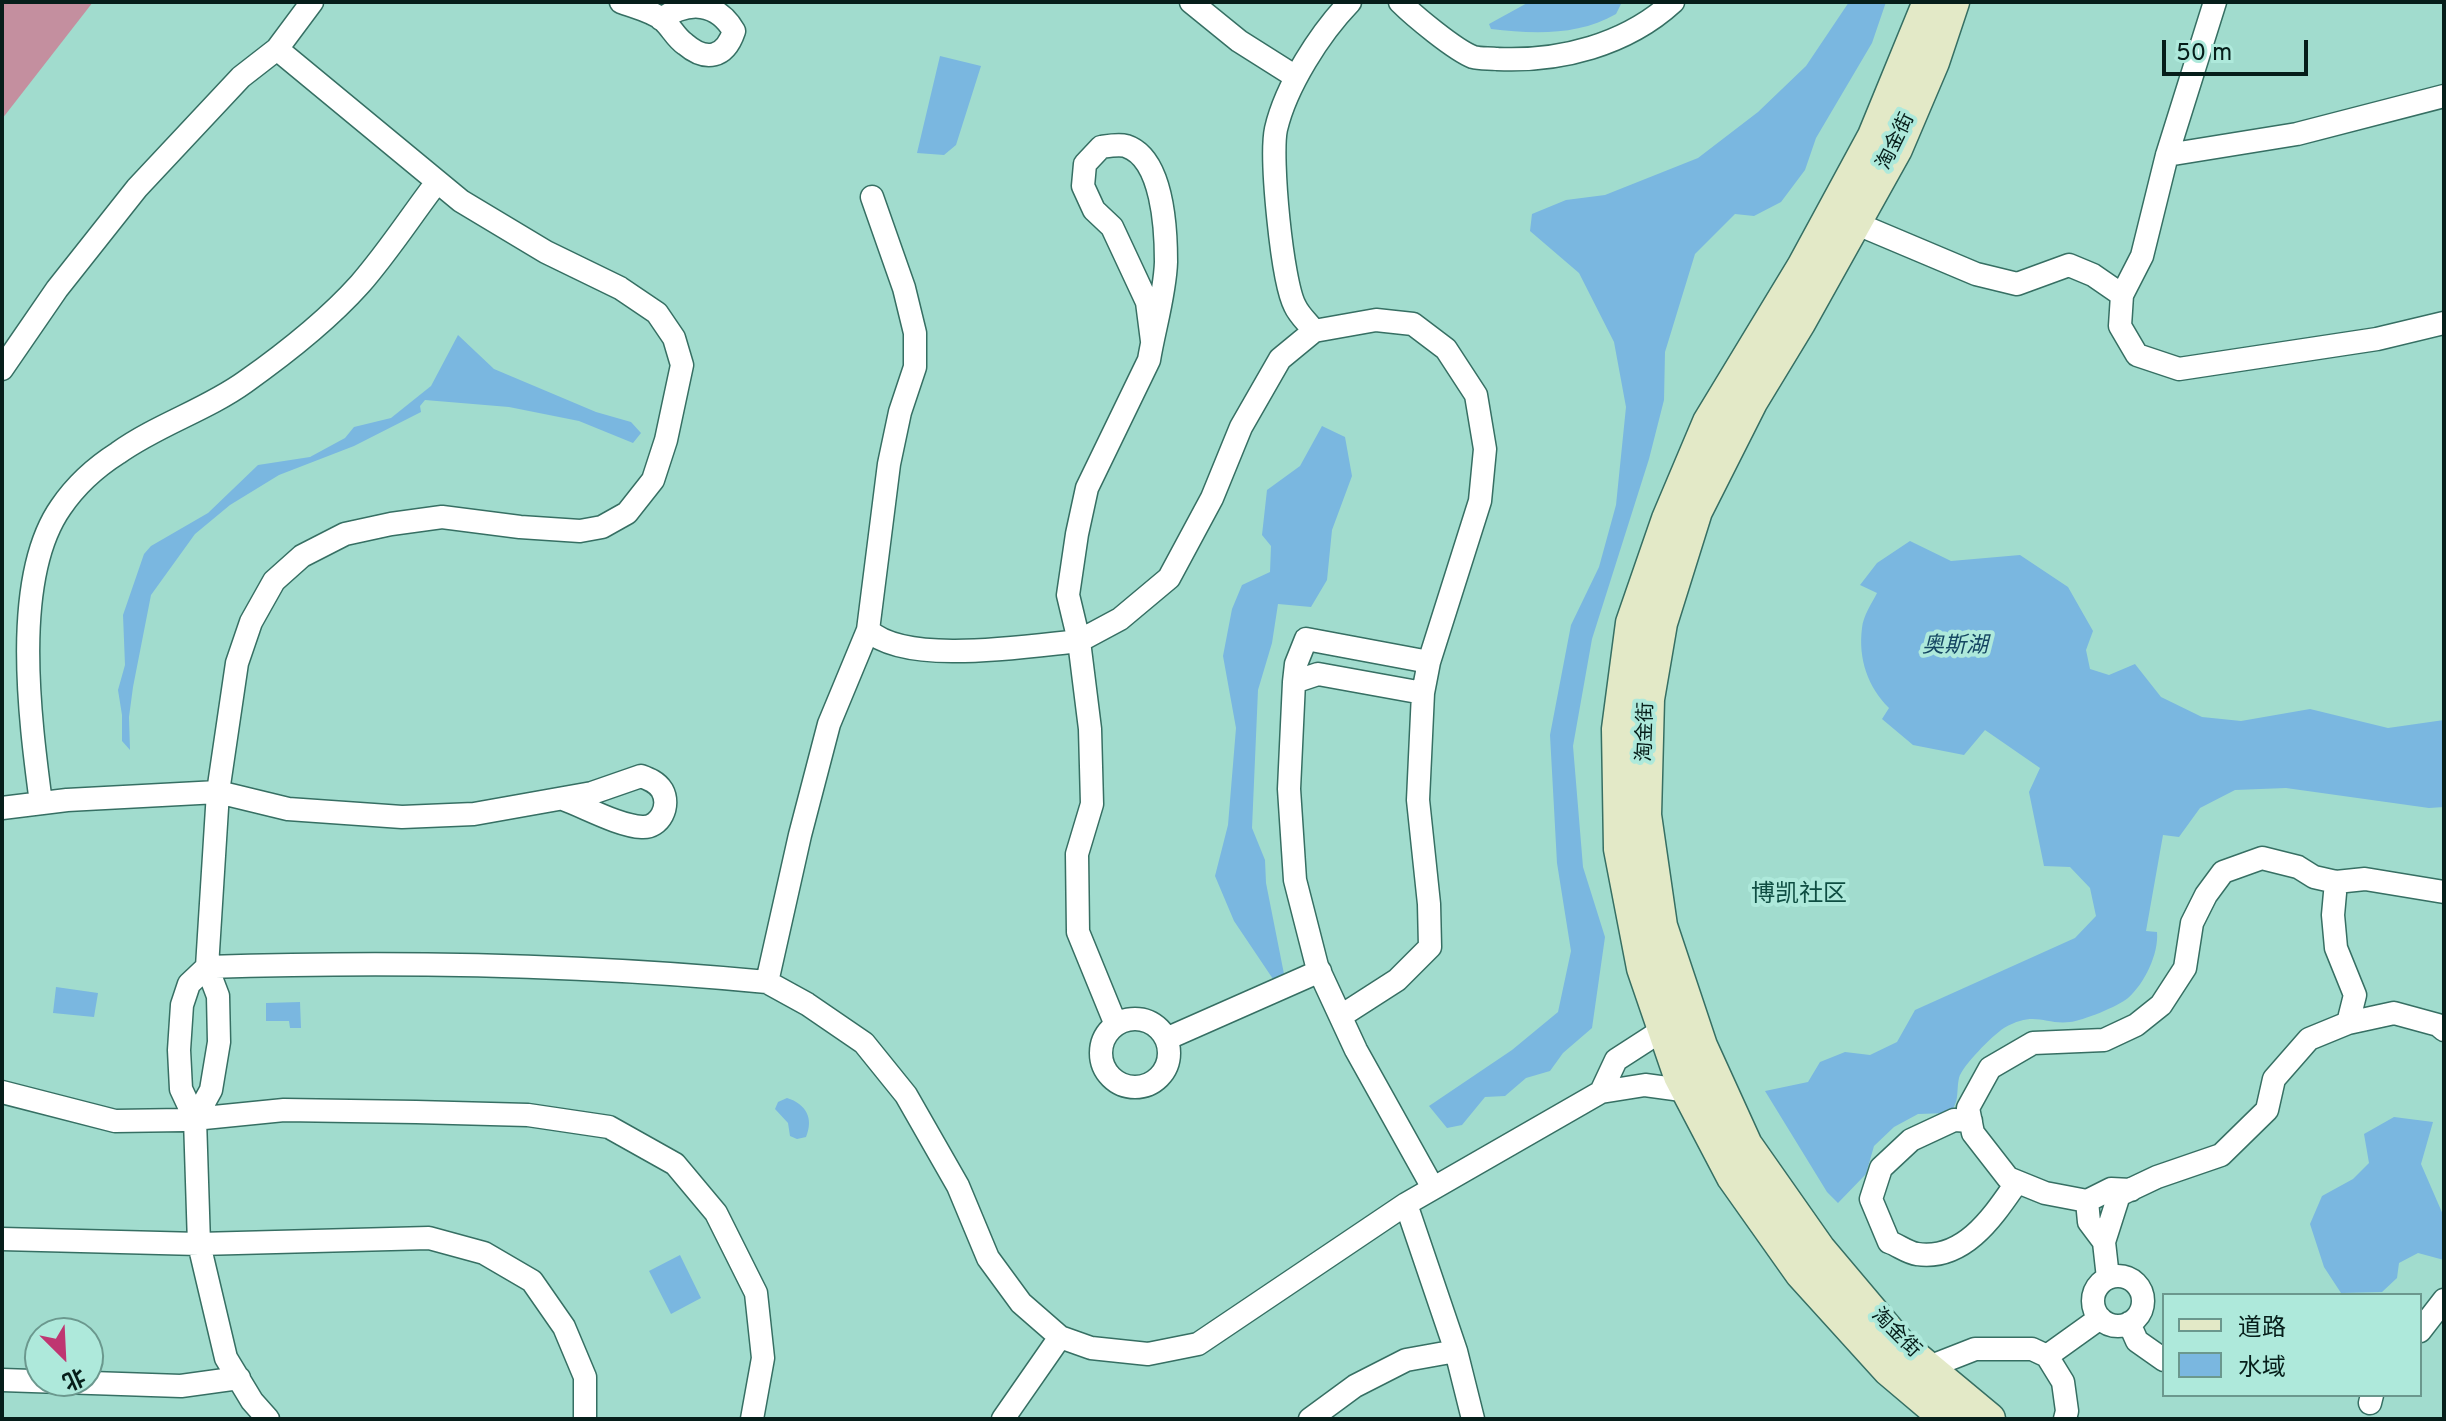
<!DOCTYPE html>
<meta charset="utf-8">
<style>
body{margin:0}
#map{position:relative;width:2446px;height:1421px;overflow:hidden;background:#a1dcce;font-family:Overpass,"Noto Sans SC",sans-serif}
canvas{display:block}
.frame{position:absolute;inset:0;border:4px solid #061e1a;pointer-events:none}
.legend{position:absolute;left:2162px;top:1293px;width:260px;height:104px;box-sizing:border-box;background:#aee9db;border:2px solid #6b988e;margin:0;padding:10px 14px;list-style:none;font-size:24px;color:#061e1a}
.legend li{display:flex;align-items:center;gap:16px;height:40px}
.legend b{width:40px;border:2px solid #6b988e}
.north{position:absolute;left:24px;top:1317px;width:80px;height:80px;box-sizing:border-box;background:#aee9db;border:2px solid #6b988e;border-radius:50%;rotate:156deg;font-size:22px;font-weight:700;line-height:32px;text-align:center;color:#061e1a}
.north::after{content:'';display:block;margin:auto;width:28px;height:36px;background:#bf3671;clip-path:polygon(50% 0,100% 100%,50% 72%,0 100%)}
.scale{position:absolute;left:2162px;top:40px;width:146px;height:36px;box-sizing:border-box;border:4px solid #061e1a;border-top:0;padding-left:10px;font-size:24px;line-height:28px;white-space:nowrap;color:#061e1a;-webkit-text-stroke:6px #aee9db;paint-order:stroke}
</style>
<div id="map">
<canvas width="2446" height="1421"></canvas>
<div class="frame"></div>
<ul class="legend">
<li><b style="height:10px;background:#e3e9c7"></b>道路</li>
<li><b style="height:22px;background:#7ab7e0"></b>水域</li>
</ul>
<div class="north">北</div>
<div class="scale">50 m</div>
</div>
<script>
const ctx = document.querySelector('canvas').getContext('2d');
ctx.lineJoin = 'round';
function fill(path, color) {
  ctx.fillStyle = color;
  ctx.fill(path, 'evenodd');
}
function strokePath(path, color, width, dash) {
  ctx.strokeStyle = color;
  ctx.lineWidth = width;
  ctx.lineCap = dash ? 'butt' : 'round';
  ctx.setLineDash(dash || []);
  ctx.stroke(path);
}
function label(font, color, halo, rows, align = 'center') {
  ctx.font = font + ' Overpass,"Noto Sans SC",sans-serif';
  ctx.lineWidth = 8;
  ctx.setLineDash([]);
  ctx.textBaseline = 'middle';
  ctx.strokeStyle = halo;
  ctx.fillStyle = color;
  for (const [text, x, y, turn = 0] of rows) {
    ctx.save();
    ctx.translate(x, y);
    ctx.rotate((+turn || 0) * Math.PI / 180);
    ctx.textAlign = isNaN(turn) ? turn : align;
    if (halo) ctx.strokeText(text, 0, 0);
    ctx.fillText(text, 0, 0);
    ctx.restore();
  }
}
const green = new Path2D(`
 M2,2H93L2,119Z`);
const water = new Path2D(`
 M1529,2H1622L1616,14C1578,36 1533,34 1491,29L1489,24Z
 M1849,2H1886L1872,43L1816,138L1805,170L1781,202L1754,216L1735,214L1695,254L1665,352L1664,400L1649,459L1592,639L1573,746L1583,867L1605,937L1592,1028L1563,1053L1550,1071L1526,1078L1505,1096L1485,1097L1462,1125L1447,1128L1429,1106L1512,1050L1558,1012L1571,951L1557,863L1550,735L1571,625L1599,567L1616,505L1626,407L1614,342L1579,273L1530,231L1532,214L1566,200L1605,195L1698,158L1758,112L1806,66Z
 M940,56L981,66L956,145L944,155L917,153Z
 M458,335L494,369L596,412L631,422L641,433L633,443L579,421L509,407L425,400L420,406L421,412L354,446L279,475L230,505L195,534L151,595L133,687L129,717L130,750L122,741V715L118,690L125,665L123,615L144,554L151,546L208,513L258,465L310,457L345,438L354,427L391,418L431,386Z
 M1322,426L1345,437L1352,476L1332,530L1327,580L1311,607L1278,604L1272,643L1258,690L1252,828L1265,860L1266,883L1284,974L1273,979L1234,921L1215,876L1228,825L1236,728L1223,656L1232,609L1242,585L1270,572L1271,546L1262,535L1267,490L1300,466Z
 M1910,541L1951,561L2020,555L2068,587L2093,631L2086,650L2090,669L2109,675L2135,664L2161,697L2202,717L2241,721L2310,709L2388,728L2444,720V807L2429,808L2286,788L2235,790L2200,808L2179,837L2163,835L2146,931L2157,932C2159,954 2144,984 2128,998C2119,1006 2082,1021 2070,1022C2044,1025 2035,1010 2004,1028C1993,1035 1962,1066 1959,1078C1956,1092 1960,1103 1949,1113L1918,1114L1894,1127L1874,1146L1866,1174L1838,1203L1827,1192L1765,1091L1808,1082L1820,1062L1845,1052L1870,1055L1897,1042L1915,1010L2075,938L2096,916L2090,888L2070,867L2044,866L2029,792L2040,768L1985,730L1964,755L1913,745L1882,719L1889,708C1868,687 1858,659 1862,628C1863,616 1872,603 1877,593L1860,585L1877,563Z
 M56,987L98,993L94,1017L53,1013Z
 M300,1002L301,1028H290L289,1021H266V1003Z
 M787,1098C806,1104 814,1118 806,1137L797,1139L790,1136L788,1123L775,1109L778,1102Z
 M2394,1117L2433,1122L2421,1164L2444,1217V1260L2418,1253L2399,1263L2397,1278L2382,1292L2341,1293L2324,1267L2310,1224L2322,1196L2353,1179L2369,1163L2364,1134Z
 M680,1255L701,1298L671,1314L649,1271Z`);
const street = new Path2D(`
 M621,2C634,7 652,11 663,20C671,27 676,38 685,44C706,62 725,58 734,31C717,2 689,0 661,19
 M1191,2L1239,41L1296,77
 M1400,2C1414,16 1455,50 1473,57C1480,59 1490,58 1497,59C1560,62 1626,45 1673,2
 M2215,2L2167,155L2142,256L2122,295L2120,326L2137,355L2179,369L2377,339L2444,323
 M2167,155L2297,134L2444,96
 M872,197L904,288L915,333V367L900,412L889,464L868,630C905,666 1028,646 1079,641L1068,595L1077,534L1087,488L1149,360C1154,329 1165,294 1166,262C1166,230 1163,158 1126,146C1119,144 1108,146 1101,147L1085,164L1083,186L1094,210L1112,227L1147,302L1152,341
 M1855,223L1976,274L2017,284L2069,265L2093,275L2122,295
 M1314,331C1308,323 1299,315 1295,306C1282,282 1270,157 1276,129C1286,86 1320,33 1350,2
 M2,369L57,289L137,188L241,77L277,49L312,2
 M868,630L829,724L800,835L767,982L807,1004L864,1043L906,1095L958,1186L988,1258L1021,1303L1060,1337
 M1294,682L1296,664L1306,639L1429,662L1423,693
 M41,803C30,720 11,578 61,507C76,485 96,467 118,453C157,425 206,410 245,382C286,353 326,322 360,284C388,252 411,216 437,182
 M2,808L67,800L218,792L288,809L402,817L474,814L592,793L641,776C649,779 657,782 662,790C671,806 660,828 642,827C619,826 585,807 563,799
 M2336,882L2333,915L2336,948L2355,995L2348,1023
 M1341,1016L1397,980L1430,947L1429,904L1418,800L1423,693L1318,674L1294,682L1289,789L1295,880L1317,966L1356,1050L1433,1188
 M1101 1053a34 34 0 1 1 68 0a34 34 0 1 1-68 0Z
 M1116,1025L1078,932L1077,854L1092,804L1090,729L1079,641L1120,619L1169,578L1212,498L1241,427L1280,359L1314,331L1376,320L1413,324L1446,349L1476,395L1485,449L1480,501L1429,662
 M1166,1039L1320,971
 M2,1092L115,1121L184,1120L284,1110L416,1112L528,1115L609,1127L675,1164L716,1213L756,1293L763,1358L752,1419
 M1601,1092L1616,1060L1664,1029
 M195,1119L211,1090L219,1042L218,996L207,967L218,792L237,663L251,622L274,581L302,556L345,534L391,524L442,517L520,527L580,531L602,527L627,513L653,480L666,440L682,365L674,338L657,313L620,288L546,252L461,201L277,49
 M1971,1121L1954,1120L1911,1140L1881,1168L1871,1199L1889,1242C1898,1245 1908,1253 1917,1254C1965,1261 1994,1215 2017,1182
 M2131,1190L2111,1189L2087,1201L2045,1193L2008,1178L1973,1133L1968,1108L1990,1068L2033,1043L2104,1040L2136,1025L2161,1005L2185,968L2192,923L2206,895L2223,872L2262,858L2298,867L2314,877L2336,882L2365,879L2444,892
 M2087,1201L2089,1222L2104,1242
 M2,1239L199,1244L429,1238L484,1253L532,1281L564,1327L585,1377V1419
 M2093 1301a25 25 0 1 1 50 0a25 25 0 1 1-50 0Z
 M2108,1278L2104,1242L2119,1195L2157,1177L2221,1155L2267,1110L2274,1079L2309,1039L2348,1023L2394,1013L2438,1025L2444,1030
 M2129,1323L2137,1341L2164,1360
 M2420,1331L2444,1300
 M2047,1356L2100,1318
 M1929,1367L1975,1349H2032L2047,1356L2063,1382L2067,1411L2065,1419
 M2,1380L181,1386L239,1378
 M2370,1403L2372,1395
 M268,1419L252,1401L226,1358L199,1244L195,1119L181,1089L179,1050L182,1005L189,984L207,967C394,961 581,964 767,982
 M1003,1419L1060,1337L1091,1348L1148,1354L1198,1344L1406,1204
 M1310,1419L1355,1386L1406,1360L1456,1351
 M1473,1419L1456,1351L1406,1204L1601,1092L1645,1085L1689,1091`);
const secondary = new Path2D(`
 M1929,2L1874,136L1803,267L1709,422L1668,519L1632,623L1618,729L1620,849L1643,968L1680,1076L1733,1177L1801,1273L1889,1370L1947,1419
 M1953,2L1933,62L1896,149L1799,323L1751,402L1696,511L1661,623L1648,699L1645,815L1661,926L1701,1046L1746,1145L1819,1249L1900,1345L1989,1419`);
const streetNames = [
 ["淘金街",1897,142,-64],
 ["淘金街",1647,732,-88],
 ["淘金街",1895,1334,45]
];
const waterNames = [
 ["奥斯湖",1955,648]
];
const quarterNames = [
 ["博凯社区",1799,896]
];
fill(green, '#c48f9f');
fill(water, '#7ab7e0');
strokePath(street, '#366f63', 25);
strokePath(secondary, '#366f63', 35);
strokePath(street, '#fff', 22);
strokePath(secondary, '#e3e9c7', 32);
label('20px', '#061e1a', '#aee9db', streetNames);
label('italic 22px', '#154662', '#aee9db', waterNames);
label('24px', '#0e4d42', '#aee9db', quarterNames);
</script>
